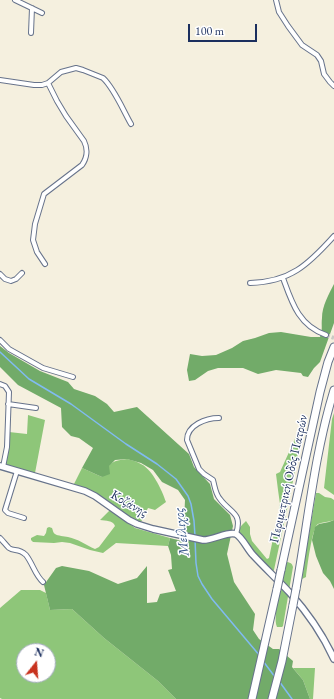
<!DOCTYPE html>
<meta charset="utf-8">
<style>
body{margin:0}
#map{position:relative;width:334px;height:699px;overflow:hidden;background:#f5f0df;font-family:"EB Garamond",serif}
canvas{display:block}
.north{position:absolute;left:16px;top:643px;width:40px;height:40px;box-sizing:border-box;background:#fff;border:1px solid #a4acbf;border-radius:50%;rotate:17deg;font-size:11px;font-weight:700;line-height:16px;text-align:center;color:#1b2f5e}
.north::after{content:'';display:block;margin:auto;width:14px;height:18px;background:#c8321e;clip-path:polygon(50% 0,100% 100%,50% 72%,0 100%)}
.scale{position:absolute;left:188px;top:24px;width:69px;height:18px;box-sizing:border-box;border:2px solid #1b2f5e;border-top:0;padding-left:5px;font-size:12px;line-height:14px;white-space:nowrap;color:#1b2f5e;-webkit-text-stroke:3px #fff;paint-order:stroke}
</style>
<div id="map">
<canvas width="334" height="699"></canvas>
<div class="north">N</div>
<div class="scale">100 m</div>
</div>
<script>
const ctx = document.querySelector('canvas').getContext('2d');
ctx.lineJoin = 'round';
function fill(path, color) {
  ctx.fillStyle = color;
  ctx.fill(path, 'evenodd');
}
function strokePath(path, color, width, dash) {
  ctx.strokeStyle = color;
  ctx.lineWidth = width;
  ctx.lineCap = dash ? 'butt' : 'round';
  ctx.setLineDash(dash || []);
  ctx.stroke(path);
}
function label(font, color, halo, rows, align = 'center') {
  ctx.font = font + ' "EB Garamond",serif';
  ctx.lineWidth = 3;
  ctx.setLineDash([]);
  ctx.textBaseline = 'middle';
  ctx.strokeStyle = halo;
  ctx.fillStyle = color;
  for (const [text, x, y, turn = 0] of rows) {
    ctx.save();
    ctx.translate(x, y);
    ctx.rotate((+turn || 0) * Math.PI / 180);
    ctx.textAlign = isNaN(turn) ? turn : align;
    if (halo) ctx.strokeText(text, 0, 0);
    ctx.fillText(text, 0, 0);
    ctx.restore();
  }
}
const green = new Path2D(`
 M334,413V495L324,488L332,419Z
 M28,415L45,420L35,473L6,466L5,462L9,432L27,434Z
 M304,419C307,428 300,445 298,455C291,493 282,532 274,570L272,572L254,554L239,533C239,527 242,525 246,521L250,527V534L252,541L267,559L269,558L276,524L281,514L279,509L280,504L278,490L276,474L280,472Z
 M127,459C131,460 136,461 139,463C152,468 162,490 166,502L155,510L148,508L140,524L85,488L74,484L82,468L102,477C110,463 110,461 127,459Z
 M316,493H319L325,497L331,498L334,500V520C329,522 323,522 318,524C312,527 307,569 306,577L302,579L306,552Z
 M111,509L135,528L170,538L168,546L116,543L103,553L90,550L70,543L62,542L54,543L33,542L31,540V538L37,535L44,536L46,533L47,528L49,527L52,528C53,530 53,533 55,534C58,536 64,536 68,537C78,539 86,545 95,549L99,547L115,526C113,520 106,521 100,520Z
 M287,562C291,563 292,563 293,567L283,626L282,627H277C272,616 283,577 286,563Z
 M21,590H40L46,593L50,610L72,609L104,638L158,681L176,699H2L0,698V608ZM24,651H48V675H24Z
 M293,668H315L313,699H310L303,680Z`);
const forest = new Path2D(`
 M334,284V323L320,362L314,368L308,377L303,376L301,373L276,370L258,374L243,368H218L208,371L195,380L189,381L187,370L190,354L202,356L216,355L232,348L243,341L255,338L269,333L281,332L311,337H320C323,329 321,326 322,318C322,306 329,294 334,284Z
 M0,346L9,353L40,371L68,382L74,389L95,396L107,404L114,412L137,407L189,454L194,467L210,484L214,499L230,515L233,526L227,554L234,582L255,614L253,630L259,639L273,649H279L293,661L292,667L303,680L310,699H176L158,681L104,638L72,609L50,610L44,585L56,568L62,566L89,571L118,584L137,578L147,566V603L157,602L160,594L176,591L168,570L172,569L171,555L168,546L170,538L182,541L184,522L185,500L178,490L162,482L153,470L141,463L127,459L115,460L109,466L110,474L102,477L82,468L93,448L79,438L71,436L62,427L61,408L18,385L0,367Z
 M334,520V589L330,581L323,573L316,556L312,540L315,527L319,524L329,522Z`);
const stream = new Path2D(`
 M0,352L29,379L71,404L126,444L157,464L176,479L188,496L191,504L194,521L195,536
 M195,539L196,563L198,576L202,584L212,599L260,656
 M263,661L275,677
 M279,681L292,699`);
const streetTunnel = new Path2D(`
 M326,335L334,338`);
const street = new Path2D(`
 M15,0L42,13
 M276,0L279,12L288,26L302,45L317,55L321,61L324,74L330,82L334,86
 M31,33L32,8
 M0,80L34,85H42L48,83L61,72L76,68L83,70L103,78C114,88 123,110 131,124
 M45,264L37,252L33,240L35,224L44,194L82,165C87,158 88,149 84,141L66,116L57,101L48,83
 M0,274L5,279L11,281L16,279L22,273
 M283,278C292,303 299,326 326,335
 M250,283C290,282 308,265 334,236
 M0,340L9,349L43,368L73,377
 M0,384L5,386L9,392L7,447L3,467
 M8,404L36,408
 M219,418C206,418 187,425 187,440L199,469L204,474L213,480C215,487 215,493 220,499C230,513 243,512 236,534
 M17,471L5,510L8,513L24,518
 M0,538C3,541 6,545 9,548C14,552 18,547 26,555C33,564 35,575 43,582`);
const secondary = new Path2D(`
 M0,466L85,491L95,496L129,520L137,524L153,529L203,540C214,540 228,531 236,534C242,537 248,550 253,555C265,568 278,580 290,593C307,612 323,635 334,659`);
const highway = new Path2D(`
 M281,570L320,392L328,362L334,347
 M296,589C308,523 314,455 334,390
 M252,699L277,589
 M272,699L282,661L293,605`);
const highwayBridge = new Path2D(`
 M277,589L281,570
 M293,605L296,589`);
const streetNames = [
 ["Περιμετρική Οδός Πατρών",289,479,-77],
 ["Κοζάνης",129,504,30]
];
const waterNames = [
 ["Μείλιχος",182,532,-97]
];
fill(green, '#8ec679');
fill(forest, '#72ab69');
strokePath(stream, '#80bbf2', 1.5);
strokePath(streetTunnel, '#c9c9c5', 4, [4, 2]);
strokePath(street, '#67738b', 6);
strokePath(secondary, '#67738b', 8);
strokePath(highway, '#67738b', 9);
strokePath(street, '#fff', 4);
strokePath(secondary, '#fff', 5.5);
strokePath(highway, '#fff', 7);
strokePath(highwayBridge, '#67738b', 9, []);
strokePath(highwayBridge, '#fff', 7);
label('13px', '#1b2f5e', '#fff', streetNames);
label('italic 14px', '#39598a', '#fff', waterNames);
</script>
